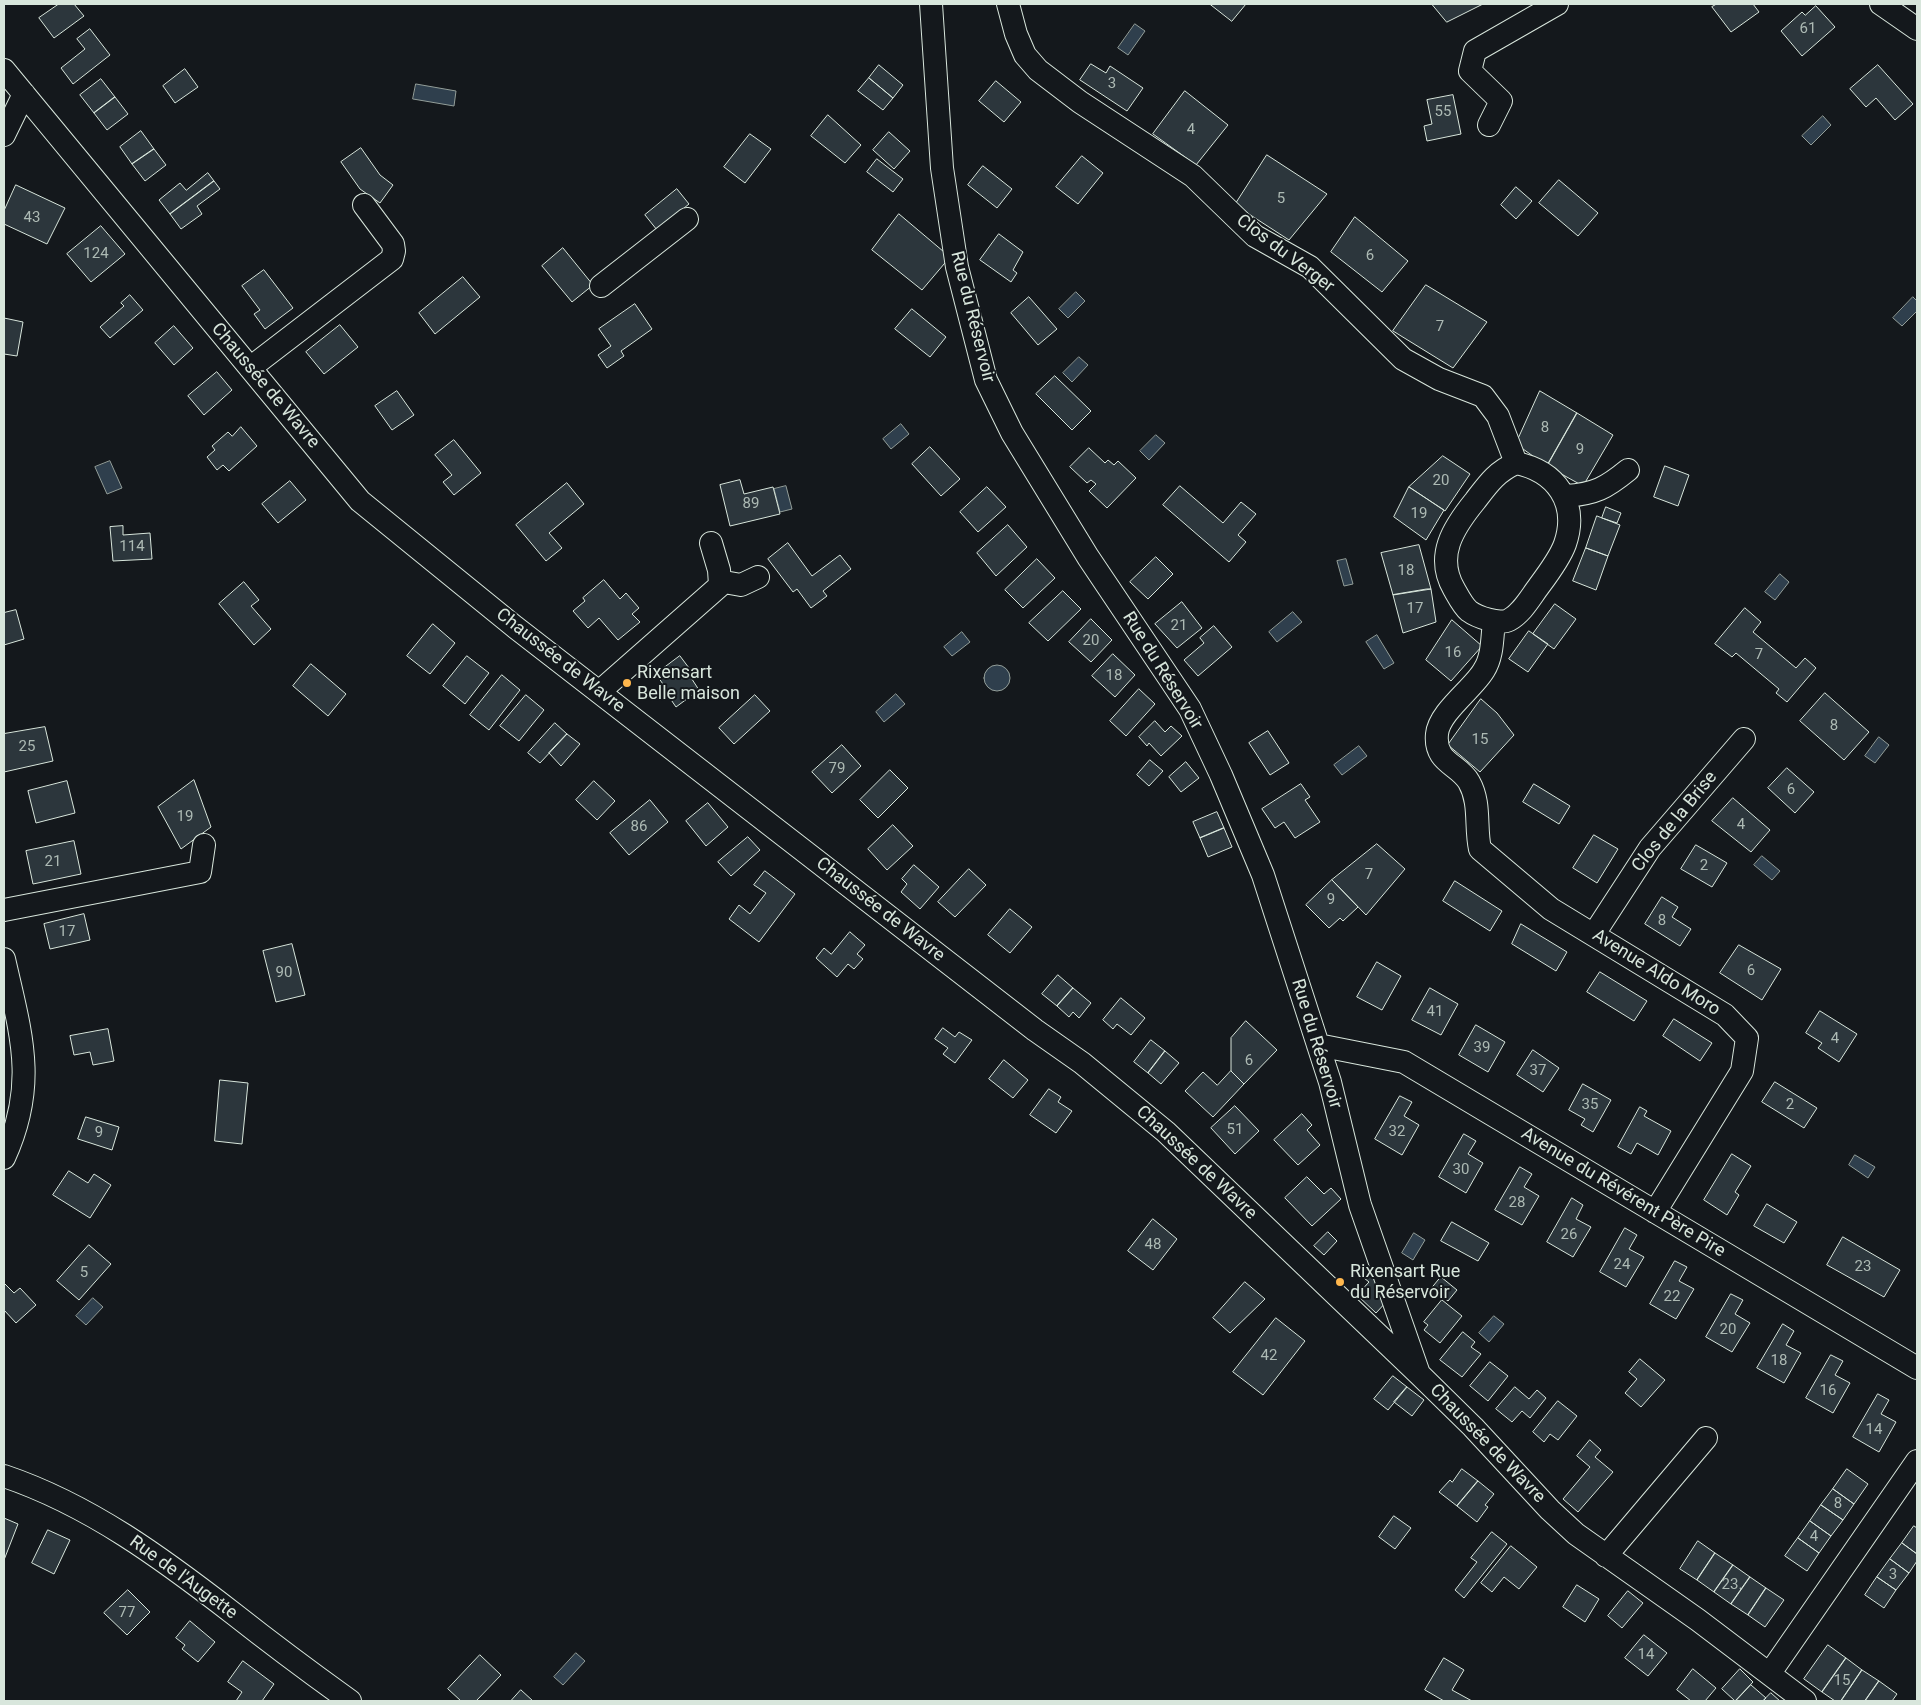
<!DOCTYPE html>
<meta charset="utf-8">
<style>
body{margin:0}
#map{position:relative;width:1921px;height:1705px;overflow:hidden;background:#14181c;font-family:Roboto,sans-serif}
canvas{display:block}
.frame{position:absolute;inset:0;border:5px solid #d8e6dc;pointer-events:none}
</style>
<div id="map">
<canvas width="1921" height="1705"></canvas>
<div class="frame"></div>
</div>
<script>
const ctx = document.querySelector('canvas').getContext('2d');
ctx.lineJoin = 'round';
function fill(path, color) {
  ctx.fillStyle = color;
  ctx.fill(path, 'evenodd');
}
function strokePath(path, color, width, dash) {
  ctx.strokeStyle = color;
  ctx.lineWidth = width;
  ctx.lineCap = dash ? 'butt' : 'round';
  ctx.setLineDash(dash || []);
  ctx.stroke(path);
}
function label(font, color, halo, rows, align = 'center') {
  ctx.font = font + ' Roboto,sans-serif';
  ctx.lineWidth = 4;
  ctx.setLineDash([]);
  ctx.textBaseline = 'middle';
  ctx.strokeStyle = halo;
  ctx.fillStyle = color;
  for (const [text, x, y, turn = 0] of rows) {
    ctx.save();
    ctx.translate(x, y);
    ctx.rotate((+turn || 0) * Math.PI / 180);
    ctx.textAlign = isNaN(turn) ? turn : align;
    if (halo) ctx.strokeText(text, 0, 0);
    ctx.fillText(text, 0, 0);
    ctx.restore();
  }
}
const water = new Path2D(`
 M1135,24L1145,31L1128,55L1118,48Z
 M416,84L456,91L454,106L413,99Z
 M1823,116L1831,125L1811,145L1802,136Z
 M1076,292L1085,301L1068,318L1059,309Z
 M1913,297L1917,301V311L1902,326L1893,318Z
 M1079,357L1088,365L1072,382L1063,373Z
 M901,424L909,434L891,449L883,439Z
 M1156,435L1165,443L1149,460L1140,451Z
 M110,461L122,488L107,494L95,467Z
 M786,486L792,509L780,512L774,489Z
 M1346,559L1353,584L1344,586L1337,561Z
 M1780,574L1789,582L1775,600L1765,592Z
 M1293,612L1302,622L1277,642L1269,632Z
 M962,632L970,642L952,656L944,647Z
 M1377,635L1394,663L1384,669L1366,642Z
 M984 678a13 13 0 1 1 26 0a13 13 0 1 1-26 0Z
 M896,694L905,704L884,722L876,712Z
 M1879,737L1889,745L1875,763L1865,756Z
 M1359,746L1367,756L1342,775L1334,765Z
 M1762,856L1780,871L1772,880L1754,865Z
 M1855,1155L1875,1167L1868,1178L1849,1165Z
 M1414,1233L1425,1240L1413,1260L1402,1253Z
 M93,1298L103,1307L86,1325L76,1316Z
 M1494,1316L1504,1324L1489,1342L1479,1333Z
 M576,1653L585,1661L563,1685L554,1677Z`);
const building = new Path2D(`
 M59,4H74L84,16L54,38L39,18Z
 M1210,4H1246L1232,21Z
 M1432,4H1483L1447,22Z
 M1717,4H1753L1759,12L1731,32L1712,7Z
 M1816,6L1835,27L1802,56L1781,31L1802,12L1805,15Z
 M90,29L110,55L73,84L61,68L85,49L77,39Z
 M1091,64L1106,73L1110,66L1143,88L1127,111L1080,80Z
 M879,65L903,85L893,98L869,78Z
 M1878,65L1913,104L1895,120L1876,98L1866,107L1850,89Z
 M185,69L198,87L175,103L163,86Z
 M869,78L893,98L883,110L858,91Z
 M101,79L115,97L94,113L80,95Z
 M996,81L1021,102L1004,122L979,101Z
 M1185,91L1228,125L1196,165L1153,134Z
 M1453,95L1461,134L1427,141L1424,126L1432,124L1427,100Z
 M115,97L128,114L107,130L94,113Z
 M828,115L861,145L845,163L811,136Z
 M141,131L154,149L132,164L120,147Z
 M889,132L910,151L894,169L873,150Z
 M750,134L771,149L745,183L724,167Z
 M361,148L380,175L393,185L380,203L360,189L341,162Z
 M154,149L166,165L145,181L132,164Z
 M1267,155L1327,194L1289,240L1235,205Z
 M1082,156L1103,173L1078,204L1056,187Z
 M877,159L903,179L893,192L867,172Z
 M983,166L1012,189L997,208L968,185Z
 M208,173L214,181L170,214L159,200L180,183L186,190Z
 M1559,180L1598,213L1578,236L1539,203Z
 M214,181L220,189L197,206L202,214L181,229L170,214Z
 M16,185L65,208L47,244L4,224V211Z
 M1516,187L1532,201L1516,219L1501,205Z
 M677,189L689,204L657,230L645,215Z
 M899,214L950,257L922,290L872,250Z
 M1355,217L1408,261L1382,292L1331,252Z
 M101,226L125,254L91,282L67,254Z
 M999,234L1023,252L1013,270L1017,273L1011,282L980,260Z
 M563,248L593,285L572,302L542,266Z
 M264,270L293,308L265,329L254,314L260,310L242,286Z
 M463,277L480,297L435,334L419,313Z
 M1426,285L1487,322L1453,368L1393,331Z
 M130,295L143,310L110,338L100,327L124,306L121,303Z
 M1029,297L1057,329L1038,345L1011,313Z
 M635,304L652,329L621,351L624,356L607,368L598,355L611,346L599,329Z
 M912,309L946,337L930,357L895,329Z
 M4,318L23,322L17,356L4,354Z
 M340,325L358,347L324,374L306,352Z
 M174,326L193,348L174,365L155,343Z
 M217,372L232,390L204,415L188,396Z
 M1055,376L1091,411L1072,430L1036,394Z
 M397,391L414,415L392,430L375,406Z
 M1540,391L1577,413L1547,466L1516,444Z
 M1577,413L1613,435L1583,486L1547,466Z
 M241,427L257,446L229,471L223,465L217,470L207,457L215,450L212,446L228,432L232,436Z
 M454,440L481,473L454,495L443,482L452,475L435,455Z
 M930,447L960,479L941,496L912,464Z
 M1089,448L1105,463L1108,460L1114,465L1118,461L1136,478L1107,508L1089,491L1096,484L1091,480L1087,483L1070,467Z
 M1443,456L1470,474L1445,511L1409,487Z
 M1665,466L1689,475L1678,506L1654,497Z
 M740,480L744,494L773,487L780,514L730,526L720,485Z
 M290,481L306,500L278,523L262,504Z
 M567,483L584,504L549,533L562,548L546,561L516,525Z
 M1180,486L1223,523L1241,502L1256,514L1238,535L1246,542L1229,562L1163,505Z
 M987,487L1006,507L978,532L960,512Z
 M1409,487L1444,510L1426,540L1394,517Z
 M1606,507L1621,513L1617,523L1602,518Z
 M1597,516L1620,525L1608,556L1586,548Z
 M1008,525L1027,547L996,576L977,553Z
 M123,526V535L150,533L152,559L113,561L110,527Z
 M788,543L812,576L840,555L851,569L823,591L827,596L811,608L797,589L793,592L768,559Z
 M1419,545L1431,589L1393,595L1381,553Z
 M1586,548L1608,556L1596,590L1573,581Z
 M1156,557L1173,574L1148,599L1130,582Z
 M1037,559L1055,578L1023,608L1005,590Z
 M604,580L620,599L626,593L639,608L632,614L640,622L618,640L599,618L588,628L573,611L585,601L583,598Z
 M244,582L259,600L251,606L271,629L254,645L219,604Z
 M1427,589H1431L1436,622L1403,633L1393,595Z
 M1063,591L1081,609L1048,641L1029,623Z
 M1182,602L1202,628L1177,648L1155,624Z
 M1555,604L1576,619L1554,649L1533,634Z
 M1745,608L1761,622L1753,632L1796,668L1805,658L1816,668L1787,702L1776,693L1779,689L1736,653L1732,657L1715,644Z
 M16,610L24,639L4,645V613Z
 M1091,619L1112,640L1091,662L1069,642Z
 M1452,620L1482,646L1451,681L1426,660Z
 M433,624L455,643L430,674L407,656Z
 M1214,626L1232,647L1198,676L1184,660L1204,643L1200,638Z
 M1529,631L1548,644L1528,672L1509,659Z
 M1113,654L1135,675L1115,697L1092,676Z
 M467,656L489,673L465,704L443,686Z
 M680,656L689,668L686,670L699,690L676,707L663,688L665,687L656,674Z
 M311,664L346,694L328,716L293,686Z
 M502,675L520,690L489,730L470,715Z
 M1139,689L1155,704L1126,736L1110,721Z
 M1825,693L1869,732L1844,760L1800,721Z
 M526,695L544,710L519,741L500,726Z
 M755,695L770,711L734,744L719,728Z
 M1481,699L1497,713L1514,735L1480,772L1448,745Z
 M1155,721L1165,732L1171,726L1182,736L1161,756L1149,743L1147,746L1139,737Z
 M555,723L567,734L540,763L528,753Z
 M45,727L53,761L4,772V734Z
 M1268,731L1289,763L1270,775L1249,743Z
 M567,734L580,744L561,766L549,753Z
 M842,745L861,766L832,793L812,772Z
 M1150,760L1163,771L1149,786L1137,775Z
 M1186,762L1199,778L1181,792L1169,777Z
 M1787,768L1814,792L1795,813L1768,788Z
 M890,770L908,788L878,818L860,800Z
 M194,780L211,827L181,849L158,807Z
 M67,781L75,813L36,823L28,791Z
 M594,781L615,801L597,820L576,800Z
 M1301,784L1310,797L1305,800L1320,822L1295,838L1284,822L1275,828L1262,809Z
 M1534,784L1570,806L1559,824L1523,802Z
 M1733,798L1770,830L1751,852L1712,821Z
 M650,800L668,822L629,855L610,833Z
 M708,803L728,827L706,846L686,821Z
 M1217,812L1224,828L1200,838L1193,822Z
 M893,825L913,846L887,870L868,849Z
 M1224,828L1232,847L1208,857L1200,838Z
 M1594,835L1618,849L1597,883L1573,868Z
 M748,837L760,850L731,876L718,862Z
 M74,841L81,874L33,884L26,851Z
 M1377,844L1405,869L1366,915L1332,880Z
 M1696,845L1727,863L1712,887L1681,869Z
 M914,865L939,887L920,909L901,892L907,884L902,879Z
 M969,869L986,885L955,917L938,902Z
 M765,871L795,894L759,942L729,919L739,905L750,914L766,893L754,885Z
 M1332,880L1358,907L1343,921L1340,918L1329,928L1306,905Z
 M1455,881L1502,911L1490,931L1443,901Z
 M1662,897L1678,907L1672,917L1691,929L1680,946L1645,924Z
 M1010,909L1032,927L1010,953L988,935Z
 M84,914L90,940L50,949L44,924Z
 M1521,924L1567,952L1556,971L1512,944Z
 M850,932L865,945L857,954L863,959L854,969L848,964L837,977L816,958L824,948L831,954Z
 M292,944L305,995L276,1002L263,951Z
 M1739,945L1781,969L1762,1000L1720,973Z
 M1377,962L1401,976L1382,1010L1357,997Z
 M1600,972L1647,1001L1634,1021L1587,992Z
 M1058,975L1073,988L1057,1006L1042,994Z
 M1073,988L1091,1003L1079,1018L1073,1012L1069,1017L1057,1006Z
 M1430,988L1458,1004L1441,1035L1412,1020Z
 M1121,998L1145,1018L1131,1035L1117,1024L1113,1029L1103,1020Z
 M1820,1011L1857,1034L1839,1062L1818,1048L1822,1043L1806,1033Z
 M1674,1019L1712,1043L1700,1061L1663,1036Z
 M1246,1021L1277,1050L1244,1084L1231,1071V1038Z
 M1476,1025L1505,1042L1488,1072L1459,1055Z
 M943,1028L955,1037L959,1032L972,1040L955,1063L943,1054L948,1048L935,1039Z
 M108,1029L114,1061L93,1065L90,1052L74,1055L70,1036Z
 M1151,1040L1165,1051L1148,1073L1134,1062Z
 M1533,1050L1559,1068L1543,1092L1517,1075Z
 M1165,1051L1179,1063L1161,1084L1148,1073Z
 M1004,1060L1028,1080L1013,1098L989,1079Z
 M1231,1071L1244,1084L1213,1117L1185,1091L1203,1072L1217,1085Z
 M220,1080L248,1083L242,1144L215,1141Z
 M1775,1082L1817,1108L1804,1128L1762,1102Z
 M1583,1084L1611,1100L1593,1132L1581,1125L1585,1119L1569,1110Z
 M1049,1089L1061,1097L1058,1102L1072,1111L1056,1133L1030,1115Z
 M1400,1096L1412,1102L1404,1116L1419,1125L1402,1155L1375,1139Z
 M1235,1106L1259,1131L1235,1154L1211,1128Z
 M1640,1107L1647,1111L1644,1116L1671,1131L1658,1155L1637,1143L1631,1154L1618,1147Z
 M1302,1114L1312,1125L1307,1130L1320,1145L1298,1165L1274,1140Z
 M86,1117L119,1127L112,1150L78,1139Z
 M1464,1134L1476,1141L1468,1154L1483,1163L1466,1193L1439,1177Z
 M1732,1154L1751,1166L1735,1192L1739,1195L1727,1215L1704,1200Z
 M1520,1167L1532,1174L1524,1187L1539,1196L1522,1225L1495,1210Z
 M69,1171L88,1183L94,1174L111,1185L90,1218L53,1195Z
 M1307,1177L1324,1194L1331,1188L1341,1199L1312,1226L1285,1198Z
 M1572,1198L1583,1205L1576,1219L1591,1227L1573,1257L1547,1242Z
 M1767,1204L1797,1222L1784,1243L1754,1226Z
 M1153,1219L1177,1239L1153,1270L1128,1251Z
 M1452,1222L1489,1243L1478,1261L1441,1241Z
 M1625,1228L1637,1235L1629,1249L1644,1257L1626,1287L1600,1272Z
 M1328,1232L1337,1241L1324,1255L1314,1246Z
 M1843,1237L1900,1270L1884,1297L1827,1265Z
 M89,1245L111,1264L79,1300L57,1281Z
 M1675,1261L1687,1267L1679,1281L1694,1289L1676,1319L1650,1304Z
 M1369,1272L1383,1285L1378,1291L1388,1300L1376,1313L1357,1295L1369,1282L1364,1278Z
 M1441,1277L1457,1290L1448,1301L1432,1288Z
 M1245,1282L1265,1299L1230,1333L1213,1318Z
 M4,1283L14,1293L20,1288L36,1305L16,1323L4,1310Z
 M1731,1294L1743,1300L1735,1314L1750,1323L1732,1352L1706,1337Z
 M1442,1300L1462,1316L1440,1343L1424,1330L1428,1325L1424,1322Z
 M1276,1318L1305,1341L1263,1395L1233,1372Z
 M1783,1324L1794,1331L1786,1345L1801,1353L1784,1383L1757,1368Z
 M1463,1332L1475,1342L1471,1347L1481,1354L1462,1377L1440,1360Z
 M1831,1355L1843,1361L1835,1375L1850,1383L1833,1413L1806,1398Z
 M1640,1359L1665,1380L1641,1407L1625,1393L1637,1379L1629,1372Z
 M1490,1362L1508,1376L1488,1401L1470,1386Z
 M1393,1376L1407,1387L1388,1410L1374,1399Z
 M1407,1387L1424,1400L1412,1416L1394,1402Z
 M1515,1387L1529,1399L1537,1390L1546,1398L1530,1418L1522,1411L1512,1422L1496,1409Z
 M1878,1394L1889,1400L1881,1414L1896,1422L1879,1452L1853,1437Z
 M1558,1401L1577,1416L1558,1440L1550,1434L1544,1442L1533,1432Z
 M1590,1440L1601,1450L1595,1457L1613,1472L1578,1512L1563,1499L1590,1467L1577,1456Z
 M1462,1469L1478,1481L1457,1506L1439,1492L1450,1480L1452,1482Z
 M1847,1469L1868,1484L1854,1504L1833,1489Z
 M1478,1481L1494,1494L1485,1505L1488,1507L1477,1522L1457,1506Z
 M1833,1489L1854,1504L1843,1520L1821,1505Z
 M1821,1505L1843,1520L1831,1536L1810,1521Z
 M1394,1516L1411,1528L1395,1549L1379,1537Z
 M4,1518L18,1524L4,1560Z
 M1810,1521L1831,1536L1819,1553L1798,1538Z
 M1914,1526L1917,1528V1554L1902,1543Z
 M48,1530L70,1540L54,1574L32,1563Z
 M1492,1532L1507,1544L1464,1598L1455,1590L1477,1562L1471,1558Z
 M1798,1538L1819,1553L1807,1571L1785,1556Z
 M1698,1541L1715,1553L1697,1580L1680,1569Z
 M1902,1543L1917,1554V1561L1909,1573L1890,1559Z
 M1511,1546L1537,1567L1519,1589L1504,1577L1492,1592L1481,1583Z
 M1715,1553L1733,1565L1714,1592L1697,1580Z
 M1890,1559L1909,1573L1896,1590L1877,1577Z
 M1733,1565L1750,1577L1731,1604L1714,1592Z
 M1750,1577L1766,1588L1748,1615L1731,1604Z
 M1877,1577L1896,1590L1884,1608L1865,1595Z
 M1577,1585L1599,1599L1585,1622L1563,1607Z
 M1766,1588L1784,1600L1765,1627L1748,1615Z
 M128,1590L150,1612L127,1635L104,1613Z
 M1628,1591L1643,1603L1622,1628L1608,1616Z
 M190,1621L215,1642L198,1662L182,1649L185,1645L176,1638Z
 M1644,1635L1667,1653L1648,1676L1625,1658Z
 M1828,1645L1846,1658L1822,1692L1804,1679Z
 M480,1655L501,1675L476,1701H461L448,1689Z
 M1444,1658L1464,1670L1452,1690L1472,1701H1444L1425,1690Z
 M1846,1658L1862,1670L1841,1701H1835L1822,1692Z
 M243,1661L274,1684L262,1701H236L242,1692L228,1682Z
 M1693,1669L1716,1688L1705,1701H1691L1677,1690Z
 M1740,1669L1753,1682L1735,1701L1722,1689Z
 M1862,1670L1879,1681L1865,1701H1841Z
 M1879,1681L1897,1694L1892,1701H1865Z
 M1751,1685L1766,1698L1763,1701H1736Z
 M521,1690L533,1701H511Z
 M1771,1693L1780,1701H1763Z`);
const minor = new Path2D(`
 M931,4L942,168L957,267L986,380L1012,433L1088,557L1190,709L1221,775L1263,875L1330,1082L1360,1205L1418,1371
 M1008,4L1016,34L1025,55L1038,70L1080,102L1193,176L1255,236L1310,267L1403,359L1439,379L1483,396L1498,416L1516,463
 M1881,4L1917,29
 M4,70L360,501L515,627L1035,1030L1082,1063L1166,1132L1420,1375L1473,1427L1550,1510L1576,1534L1698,1620L1805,1701
 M1489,125L1501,101L1470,71L1475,51L1557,4
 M4,135L24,94
 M601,286L687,219
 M250,368L392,259L394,251L393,244L364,205
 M1516,463C1556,471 1579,503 1565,544C1560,558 1548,574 1539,586C1530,598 1522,613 1509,620C1500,625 1477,617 1469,611C1463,606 1458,596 1454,589C1435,556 1453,528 1475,501C1488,484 1496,472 1516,463Z
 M1566,496C1595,494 1606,488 1628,470
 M711,543L719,570L720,585
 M1494,621C1492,637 1493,656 1484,670C1474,688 1439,712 1437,734C1434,763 1459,764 1469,782C1481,803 1475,827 1480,849L1551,909L1725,1015L1747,1038L1742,1071L1655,1212
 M599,692L724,582L741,585L758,577
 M4,910L200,872L204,845
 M1594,934L1650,848L1744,739
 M4,959C21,1034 38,1084 4,1158
 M1318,1045L1404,1062L1917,1368
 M4,1476C90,1505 163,1559 234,1614C272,1644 311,1673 350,1701
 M1606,1556L1706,1438
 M1770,1673L1917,1461`);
const markers = [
 [627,683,5,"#ffb74d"],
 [1340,1282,5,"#ffb74d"]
];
const numberNames = [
 ["61",1808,29],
 ["3",1112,84],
 ["55",1443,112],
 ["4",1191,130],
 ["5",1281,199],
 ["43",32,218],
 ["124",96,254],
 ["6",1370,256],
 ["7",1440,327],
 ["8",1545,428],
 ["9",1580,450],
 ["20",1441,481],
 ["89",751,504],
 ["19",1419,514],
 ["114",132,547],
 ["18",1406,571],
 ["17",1415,609],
 ["21",1179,626],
 ["20",1091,641],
 ["16",1453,653],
 ["7",1759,655],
 ["18",1114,676],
 ["8",1834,726],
 ["15",1480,740],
 ["25",27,747],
 ["79",837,769],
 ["6",1791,790],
 ["19",185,817],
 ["4",1741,825],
 ["86",639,827],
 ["21",53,862],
 ["2",1704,866],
 ["7",1369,875],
 ["9",1331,900],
 ["8",1662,921],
 ["17",67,932],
 ["6",1751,971],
 ["90",284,973],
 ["41",1435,1012],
 ["4",1835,1039],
 ["39",1482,1048],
 ["6",1249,1061],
 ["37",1538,1071],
 ["35",1590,1105],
 ["2",1790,1105],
 ["51",1235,1130],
 ["32",1397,1132],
 ["9",99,1133],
 ["30",1461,1170],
 ["28",1517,1203],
 ["26",1569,1235],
 ["48",1153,1245],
 ["24",1622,1265],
 ["23",1863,1267],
 ["5",84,1273],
 ["22",1672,1297],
 ["20",1728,1330],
 ["42",1269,1356],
 ["18",1779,1361],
 ["16",1828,1391],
 ["14",1874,1430],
 ["8",1838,1504],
 ["4",1814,1537],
 ["3",1893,1575],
 ["23.",1732,1585],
 ["77",127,1613],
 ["14",1646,1655],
 ["15",1842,1681]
];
const streetNames = [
 ["Clos du Verger",1285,254,37],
 ["Rue du Réservoir",972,317,76],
 ["Chaussée de Wavre",265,386,50],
 ["Chaussée de Wavre",560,661,38],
 ["Rue du Réservoir",1162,671,58],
 ["Clos de la Brise",1675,822,-51],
 ["Chaussée de Wavre",880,910,38],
 ["Avenue Aldo Moro",1656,973,32],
 ["Rue du Réservoir",1316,1044,73],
 ["Chaussée de Wavre",1196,1163,43],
 ["Avenue du Révérent Père Pire",1623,1193,31],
 ["Chaussée de Wavre",1487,1444,46],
 ["Rue de l'Augette",183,1578,36]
];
const poiNames = [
 ["Rixensart",637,673],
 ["Belle maison",637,694],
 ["Rixensart Rue",1350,1272],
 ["du Réservoir",1350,1293]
];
fill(water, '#2f3f4d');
strokePath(water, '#939e99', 1);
fill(building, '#2c363c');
strokePath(building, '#d8e6dc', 1);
strokePath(minor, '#d8e6dc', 24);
strokePath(minor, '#14181c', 22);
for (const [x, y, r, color] of markers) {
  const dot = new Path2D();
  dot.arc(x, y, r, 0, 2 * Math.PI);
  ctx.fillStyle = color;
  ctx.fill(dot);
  strokePath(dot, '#14181c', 2);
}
label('15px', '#adbab4', null, numberNames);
label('18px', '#d8e6dc', '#14181c', streetNames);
label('18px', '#d8e6dc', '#14181c', poiNames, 'left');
</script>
